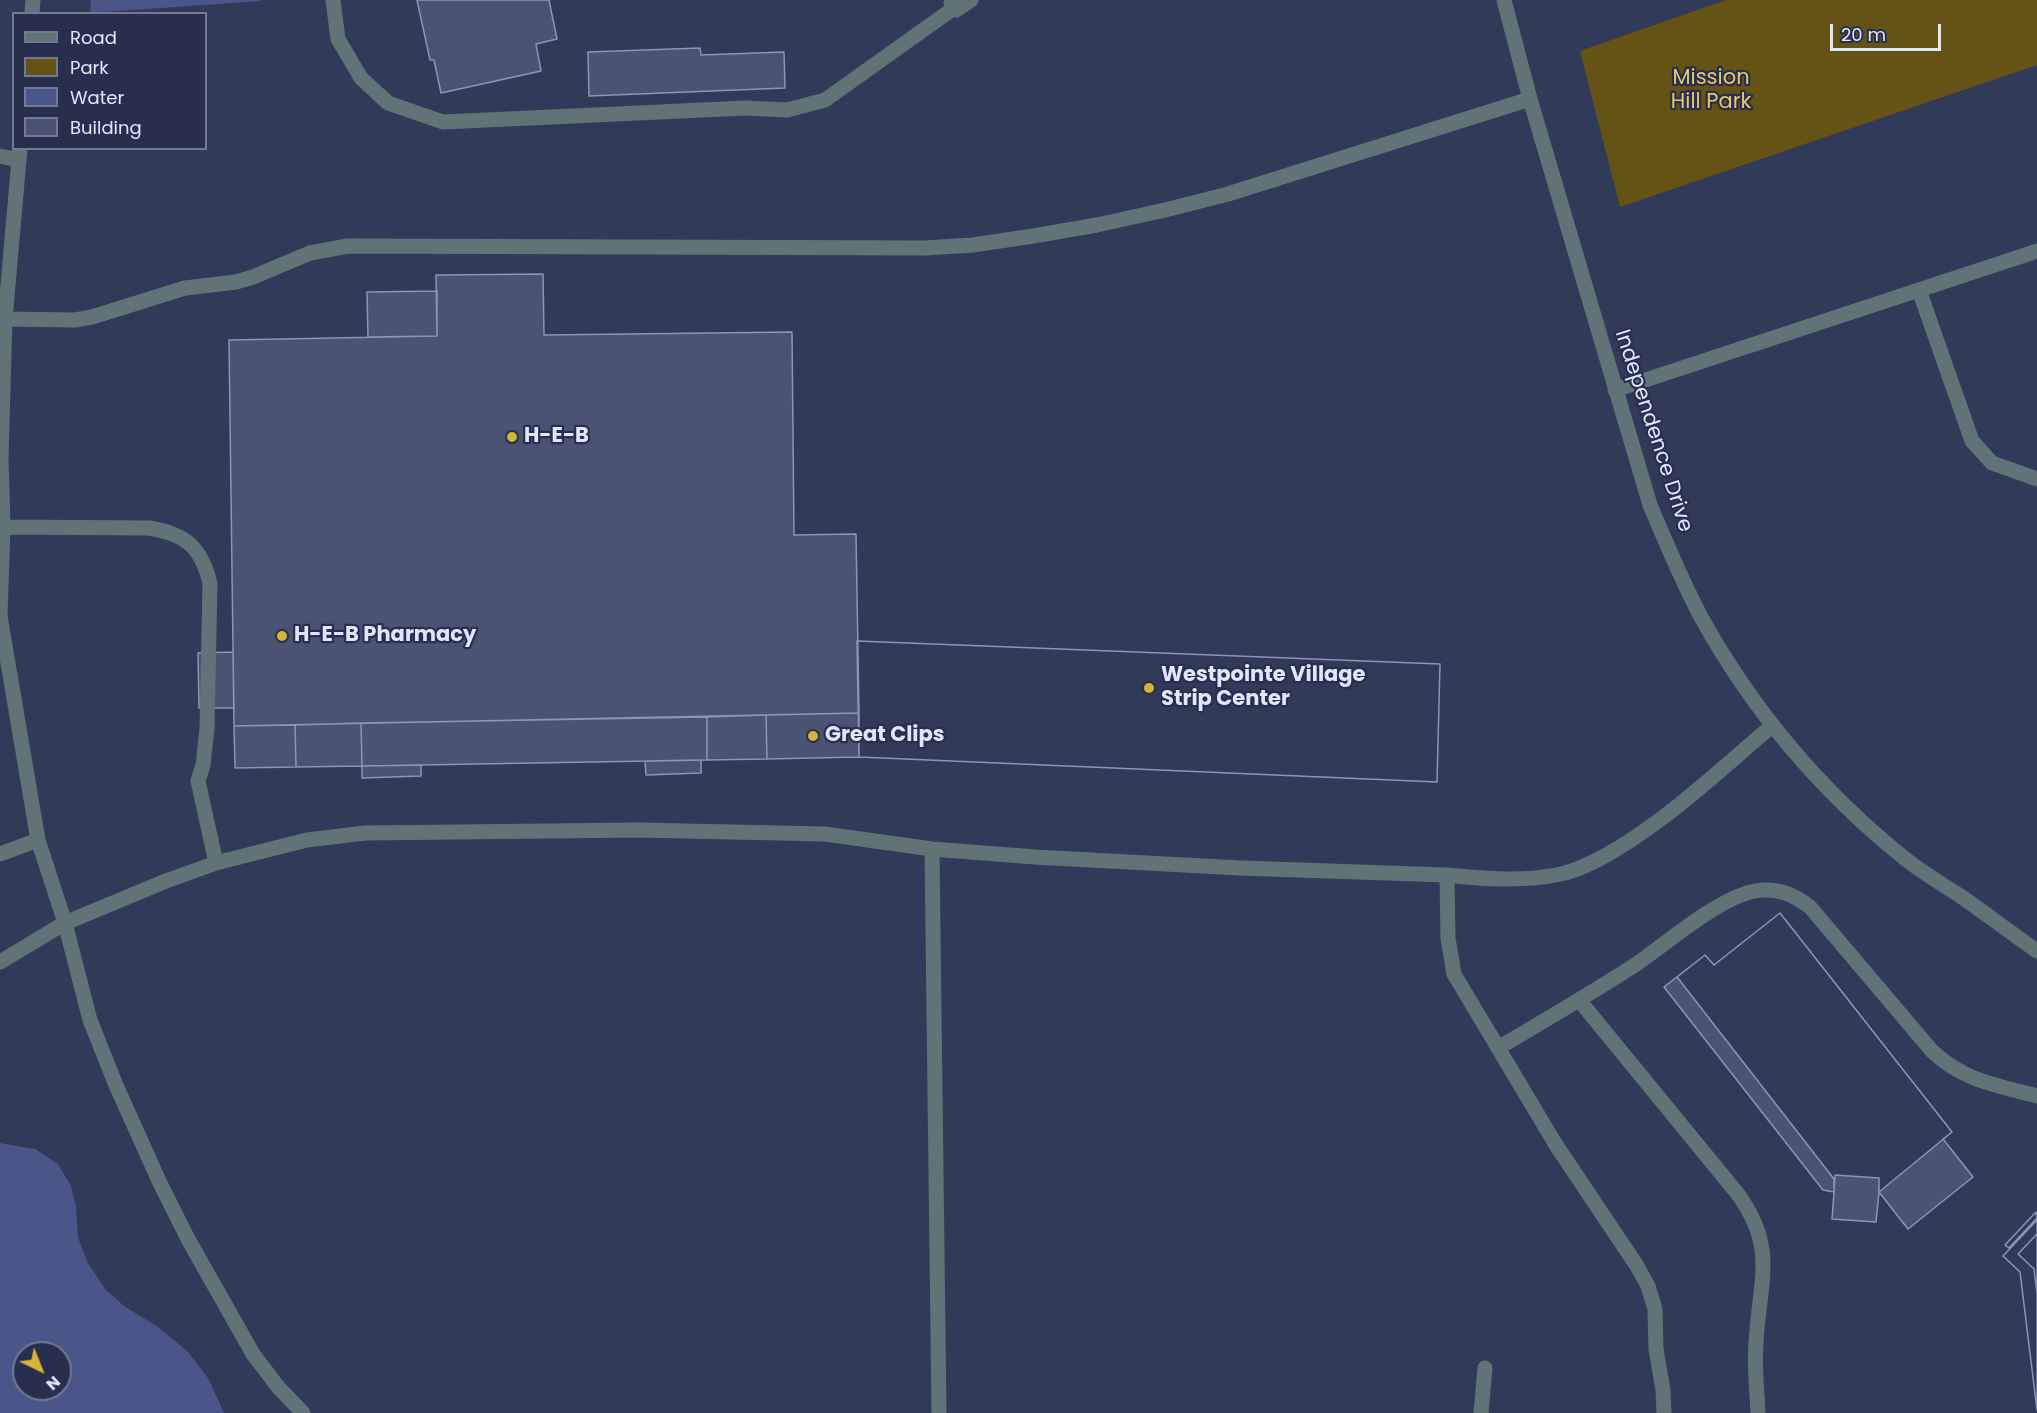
<!DOCTYPE html>
<style>
body{margin:0}
#map{position:relative;width:2037px;height:1413px;overflow:hidden;background:#323a59;font-family:Poppins,sans-serif}
canvas{display:block}
.legend{position:absolute;left:12px;top:12px;width:195px;height:138px;box-sizing:border-box;background:#282f4e;border:2px solid #727993;margin:0;padding:8px 10px;list-style:none;font-size:18px;color:#e1e7fb}
.legend li{display:flex;align-items:center;gap:12px;height:30px}
.legend b{width:30px;border:2px solid #727993}
.north{position:absolute;left:12px;top:1341px;width:60px;height:60px;box-sizing:border-box;background:#282f4e;border:2px solid #727993;border-radius:50%;rotate:137deg;font-size:16px;font-weight:700;line-height:24px;text-align:center;color:#e1e7fb}
.north::after{content:'';display:block;margin:auto;width:21px;height:27px;background:#d8b434;clip-path:polygon(50% 0,100% 100%,50% 72%,0 100%)}
.scale{position:absolute;left:1830px;top:24px;width:111px;height:27px;box-sizing:border-box;border:3px solid #e1e7fb;border-top:0;padding-left:8px;font-size:18px;line-height:21px;white-space:nowrap;color:#e1e7fb;-webkit-text-stroke:4px #282f4e;paint-order:stroke}
</style>
<div id="map">
<canvas width="2037" height="1413"></canvas>
<ul class="legend">
<li><b style="height:8px;background:#607478"></b>Road</li>
<li><b style="height:16px;background:#655315"></b>Park</li>
<li><b style="height:16px;background:#4a568a"></b>Water</li>
<li><b style="height:16px;background:#4a5374"></b>Building</li>
</ul>
<div class="north">N</div>
<div class="scale">20 m</div>
</div>
<script>
const ctx = document.querySelector('canvas').getContext('2d');
ctx.lineJoin = 'round';
function fill(path, color) {
  ctx.fillStyle = color;
  ctx.fill(path, 'evenodd');
}
function strokePath(path, color, width, dash) {
  ctx.strokeStyle = color;
  ctx.lineWidth = width;
  ctx.lineCap = dash ? 'butt' : 'round';
  ctx.setLineDash(dash || []);
  ctx.stroke(path);
}
function label(font, color, halo, rows, align = 'center') {
  ctx.font = font + ' Poppins,sans-serif';
  ctx.lineWidth = 4.5;
  ctx.setLineDash([]);
  ctx.textBaseline = 'middle';
  ctx.strokeStyle = halo;
  ctx.fillStyle = color;
  for (const [text, x, y, turn = 0] of rows) {
    ctx.save();
    ctx.translate(x, y);
    ctx.rotate((+turn || 0) * Math.PI / 180);
    ctx.textAlign = isNaN(turn) ? turn : align;
    if (halo) ctx.strokeText(text, 0, 0);
    ctx.fillText(text, 0, 0);
    ctx.restore();
  }
}
const green = new Path2D(`
 M1726,0H2037V65L1620,207L1580,51Z`);
const water = new Path2D(`
 M91,0H261V1L90,13Z
 M0,1143L35,1149L58,1164L71,1186L76,1207L78,1238L88,1263L105,1289L124,1306L158,1327L188,1352L208,1378L224,1413H0ZM24,1353H60V1389H24Z`);
const building = new Path2D(`
 M417,0H549L557,39L536,44L541,71L441,93L434,60H430Z
 M700,48L701,55L784,52L785,88L589,96L588,52Z
 M543,274L544,335L792,332L794,535L856,534L859,713L234,726L229,340L437,336L436,275Z
 M437,291V336L368,337L367,292Z
 M857,641L1440,664L1437,782L859,757Z
 M857,641L1440,664L1437,782L859,757Z
 M233,652L234,708H199L198,653Z
 M859,713V757L767,759L766,715Z
 M766,715L767,759L707,760V717Z
 M707,717V760L362,766L361,723Z
 M361,723L362,766L296,767L295,725Z
 M295,725L296,767L235,768L234,726Z
 M701,760V773L646,775L645,761Z
 M421,765V776L362,778V766Z
 M1780,913L1952,1132L1879,1192V1178L1835,1175L1834,1192V1179L1677,977L1705,955L1714,965Z
 M1780,913L1952,1132L1943,1139L1973,1177L1908,1229L1879,1192L1876,1222L1832,1219L1834,1192L1823,1190L1664,987L1705,955L1714,965Z
 M2036,1212L2037,1218L2009,1248L2005,1245Z
 M2036,1212L2037,1218L2009,1248L2005,1245Z
 M2037,1220V1410L2020,1272L2003,1256Z
 M2037,1220V1234L2018,1254L2034,1269L2037,1293V1410L2020,1272L2003,1256Z
 M2037,1234V1293L2034,1269L2018,1254Z`);
const minor = new Path2D(`
 M333,0L338,39L361,78L388,103L443,122L746,108L787,110L825,100L954,8
 M1504,0L1530,99L1650,505C1666,543 1682,581 1701,617C1752,709 1821,791 1903,857C1920,871 1940,883 1959,895C1985,913 2011,933 2037,951
 M951,3L956,10L971,0
 M32,14L33,0
 M20,148L5,319L1,458L3,527L0,616L38,840L65,923L90,1020L115,1083L159,1181L188,1239L253,1354L278,1387L303,1413
 M0,156L19,160
 M1919,290L1972,441L1992,463L2037,479
 M5,319L75,320L92,317L185,288L236,282L253,277L310,253L348,246L925,248L973,245L1033,236L1097,225L1165,210L1228,194L1530,99
 M1615,390L2037,251
 M3,527L149,528C186,534 201,547 210,583L207,729L203,765L198,781L216,863
 M932,849L939,1413
 M0,854L38,840
 M1447,875L1448,938L1454,974L1556,1145L1637,1266L1648,1286L1655,1309L1656,1349L1663,1390L1664,1413
 M0,962L65,923L166,881L216,863L307,840L365,833L639,830L825,834L932,849L1035,857L1240,868L1447,875C1484,879 1523,882 1561,874C1580,870 1598,860 1615,850C1672,816 1722,768 1773,725
 M1579,1000L1737,1193C1778,1248 1759,1282 1756,1343C1754,1366 1757,1390 1758,1413
 M1498,1048C1544,1021 1590,994 1635,965C1667,943 1718,898 1755,891C1777,887 1793,894 1810,907L1932,1051C1964,1081 1996,1085 2037,1096
 M1481,1413L1485,1368`);
const markers = [
 [512,437,6,"#d8b434"],
 [282,636,6,"#d8b434"],
 [1149,688,6,"#d8b434"],
 [813,736,6,"#d8b434"]
];
const parkNames = [
 ["Mission",1711,79],
 ["Hill Park",1711,103]
];
const streetNames = [
 ["Independence Drive",1653,431,72]
];
const poiNames = [
 ["H-E-B",524,437],
 ["H-E-B Pharmacy",294,636],
 ["Westpointe Village",1161,676],
 ["Strip Center",1161,700],
 ["Great Clips",825,736]
];
fill(green, '#655315');
fill(water, '#4a568a');
fill(building, '#4a5374');
strokePath(building, '#8b95ba', 1.5);
strokePath(minor, '#607478', 15);
for (const [x, y, r, color] of markers) {
  const dot = new Path2D();
  dot.arc(x, y, r, 0, 2 * Math.PI);
  ctx.fillStyle = color;
  ctx.fill(dot);
  strokePath(dot, '#282f4e', 2);
}
label('21px', '#e5c86d', '#282f4e', parkNames);
label('21px', '#e1e7fb', '#282f4e', streetNames);
label('bold 21px', '#e1e7fb', '#282f4e', poiNames, 'left');
</script>
